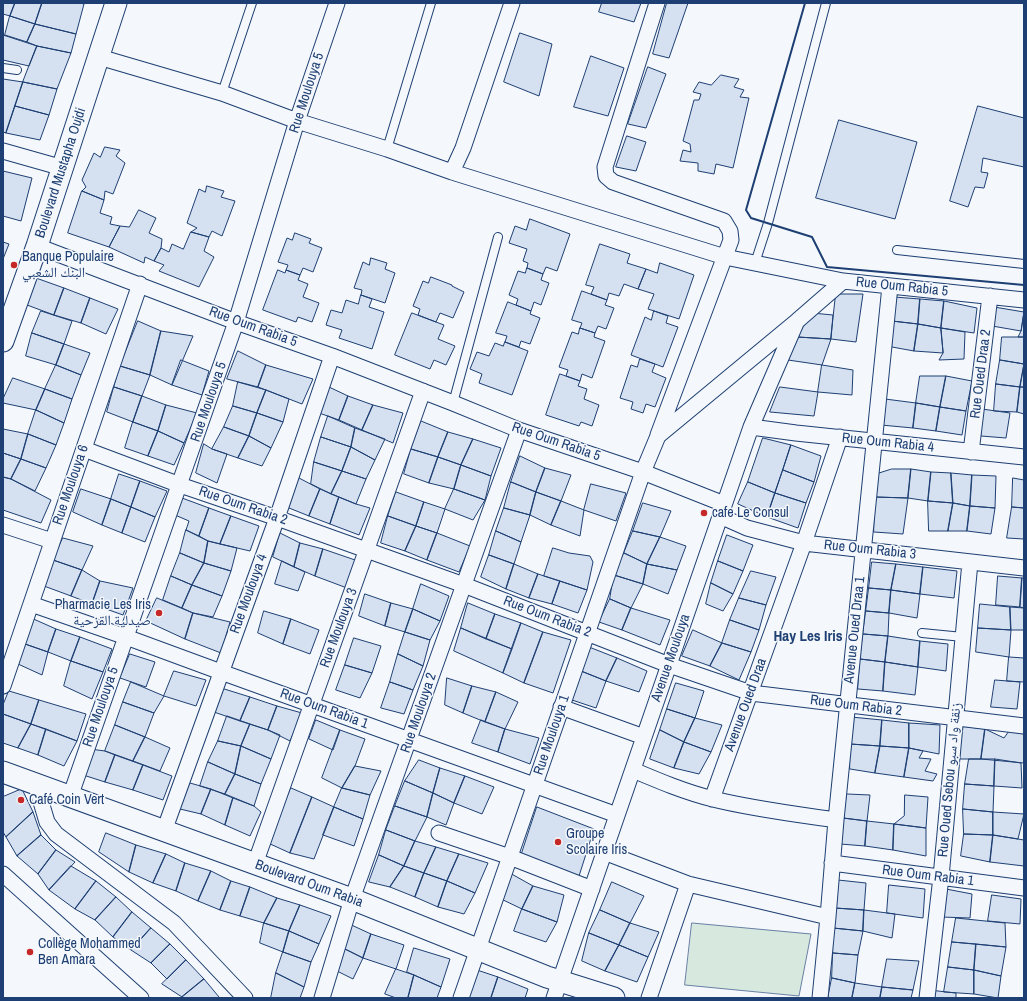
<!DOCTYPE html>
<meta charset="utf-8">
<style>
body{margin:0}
#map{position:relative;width:1027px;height:1001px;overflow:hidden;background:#f4f7fb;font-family:"Archivo Narrow",sans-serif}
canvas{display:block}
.frame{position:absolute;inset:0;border:4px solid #1d3f73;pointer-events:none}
</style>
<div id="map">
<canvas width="1027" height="1001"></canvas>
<div class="frame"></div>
</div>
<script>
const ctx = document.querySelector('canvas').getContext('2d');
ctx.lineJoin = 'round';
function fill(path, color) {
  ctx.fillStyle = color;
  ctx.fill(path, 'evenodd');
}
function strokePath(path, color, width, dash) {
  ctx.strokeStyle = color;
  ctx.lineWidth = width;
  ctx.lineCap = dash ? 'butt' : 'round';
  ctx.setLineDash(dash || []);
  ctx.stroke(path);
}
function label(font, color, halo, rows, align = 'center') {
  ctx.font = font + ' "Archivo Narrow","Noto Naskh Arabic",sans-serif';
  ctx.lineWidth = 3;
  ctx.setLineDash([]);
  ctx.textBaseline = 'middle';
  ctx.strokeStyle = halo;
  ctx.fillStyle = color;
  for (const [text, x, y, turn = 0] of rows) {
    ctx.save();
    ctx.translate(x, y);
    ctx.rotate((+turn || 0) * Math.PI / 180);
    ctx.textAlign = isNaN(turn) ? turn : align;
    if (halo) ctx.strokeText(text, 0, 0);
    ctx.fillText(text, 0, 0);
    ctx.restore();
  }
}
const green = new Path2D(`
 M692,923L811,934L799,996L685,985Z`);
const building = new Path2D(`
 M3,3H15L10,16L3,14Z
 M15,3H42L35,24L10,16Z
 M42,3H80L84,4L76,34L35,24Z
 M602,3H641L634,22L599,12Z
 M667,3H688L669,58L653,54Z
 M10,16L35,24L27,42L5,35Z
 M35,24L76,34L71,53L37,46L27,42Z
 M520,33L552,44L539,96L504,82Z
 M3,35L37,46L29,66L3,60Z
 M37,46L71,53L57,89L23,82Z
 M591,56L624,68L608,116L574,107Z
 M648,67L666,74L646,128L628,124Z
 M721,75L739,79L734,87L744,90L740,97L749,98L733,168L716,164L714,174L698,171V163L680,161L683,150L691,152L690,144L683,141L694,100H699L701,94L693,92L699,82L711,85Z
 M3,79L23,82L6,133L3,132Z
 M23,82L57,89L49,115L15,106Z
 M15,106L49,115L40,140L6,133Z
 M978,106L1024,118V167L983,158L981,172L988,173L984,188L975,187L968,207L950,201Z
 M839,120L917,142L895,219L816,198Z
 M627,136L646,142L636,171L616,167Z
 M105,147L120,150L116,156L125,163L113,194L105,191L104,200L82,191L86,187L82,180L94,153L100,157Z
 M3,171L32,178L21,221L3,216Z
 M207,186L224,191L221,197L235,201L222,236L212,231L209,237L191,232L197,228L187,223L199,189L205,192Z
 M82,191L104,200L100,213L112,217L110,224L120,226L109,247L68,233Z
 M139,210L156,218L149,233L162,239L161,248L154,261L145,257L144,263L109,247L120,226L129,227Z
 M530,219L570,234L557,271L546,267L543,274L527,268L528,263L523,261L527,249L509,243L515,226L526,230Z
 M191,232L209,237L204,251L214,257L199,287L159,271L164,265L154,261L161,248L169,252L172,244L183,249Z
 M295,233L311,239L309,243L322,248L313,272L303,268L300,275L286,270L288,265L278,262L287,238L292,240Z
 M3,242L9,244L3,259Z
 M600,244L630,254L627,263L646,269L638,289L624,284L619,296L609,293L607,300L591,294L594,287L586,285Z
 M371,258L387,263L385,269L395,273L385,303L361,295L362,290L354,288L363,262L369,265Z
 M660,263L694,275L679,319L648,309L654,294L638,289L646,269L657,273Z
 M527,268L543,274L541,280L549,283L541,305L534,302L531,311L516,305L518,299L509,295L518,271L525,273Z
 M278,270L285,273L286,270L300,275L298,280L308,284L303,297L319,303L312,322L298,317L296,322L263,310Z
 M431,277L452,285V286L464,292L453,318L440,313L436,322L418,315L420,309L413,306L423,281L428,283Z
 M36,278L64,288L54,315L27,305Z
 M64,288L90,298L81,323L54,315Z
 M582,291L607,300L605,305L614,308L606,329L598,326L595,333L580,328L582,323L572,320Z
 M836,294H863L856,342L831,339Z
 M361,295L372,299L369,307L384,312L372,349L339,338L342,330L326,325L331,310L342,313L346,300L358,304Z
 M894,297L920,299L918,324L892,321Z
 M90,298L118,309L106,334L81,323Z
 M920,299L944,301L941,328L918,324Z
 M944,301L977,308L974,333L941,328Z
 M508,302L531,311L530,314L540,318L530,344L521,341L519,347L505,342L507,336L496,333Z
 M994,307L1024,312L1021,331L992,326Z
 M41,311L72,321L64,344L32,333Z
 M654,311L668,316L666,323L678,327L663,367L631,355L645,317L651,320Z
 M1024,312V337H1018L1021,331Z
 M412,313L444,325L438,339L455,346L446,365L434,360L430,369L395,355Z
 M812,313L833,315L831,339L797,337Z
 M138,321L161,331L150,375L120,366Z
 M892,321L918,324L914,351L892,347Z
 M918,324L941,328L943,353L914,351Z
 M580,328L595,333L594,337L605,341L592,378L582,374L580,381L566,376L568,370L559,367L572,332L578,334Z
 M941,328L965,332L964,359L939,360L943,353Z
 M161,331L193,336L172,385L150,375Z
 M32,333L64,344L56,365L26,356Z
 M797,337L831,339L822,365L788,360Z
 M1002,337H1024V364L1000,360Z
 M505,342L528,351L512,395L479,383L482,374L470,369L477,352L489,356L495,343L503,346Z
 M64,344L90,353L81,375L56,365Z
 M238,351L266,365L258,387L227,379Z
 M640,359L655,364L652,372L666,378L655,407L646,404L643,413L631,409L633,402L620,398L631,365L637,367Z
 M181,360L209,371L202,395L172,385Z
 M1000,360L1024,364L1020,387L996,384Z
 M1024,364V387H1020Z
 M56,365L81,375L72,399L45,389Z
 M266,365L313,379L302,404L258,387Z
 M822,365L853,370L852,395L818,392Z
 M120,366L150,375L142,396L114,387Z
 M560,374L580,381L578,386L587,389L584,399L599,405L592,426L581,422L579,426L546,415Z
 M920,376H946L940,407L916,403Z
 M946,376L972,381L966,411L940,407Z
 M13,378L45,389L36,410L3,403V399Z
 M238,382L266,390L257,413L233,406Z
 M996,384L1020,387L1017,412L994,411Z
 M114,387L142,396L133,422L107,412Z
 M329,387L348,396L339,420L319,413Z
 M780,387L818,392L814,416L770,412Z
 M1020,387H1024V414L1017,412Z
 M45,389L72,399L64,423L36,410Z
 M266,390L289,399L283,422L257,413Z
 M142,396L166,405L158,431L133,422Z
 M348,396L373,405L362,430L339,420Z
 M885,399L916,403L913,428L881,425Z
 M916,403L940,407L936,431L913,428Z
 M166,405L197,413L184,443L158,431Z
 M373,405L403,413L393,443L362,430Z
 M233,406L257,413L249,436L224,427Z
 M940,407L966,411L962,435L936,431Z
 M982,409L1010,413L1006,438L981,436Z
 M36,410L64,423L56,445L28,434Z
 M257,413L283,422L271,448L249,436Z
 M328,416L355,428L351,447L321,437Z
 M421,421L448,432L438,457L411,449Z
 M133,422L158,431L148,456L125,448Z
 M224,427L249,436L238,458L212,449Z
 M355,428L385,439L375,460L351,447Z
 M3,429L28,434L21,459L3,453Z
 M158,431L184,443L174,465L148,456Z
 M448,432L473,439L461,465L438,457Z
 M28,434L56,445L46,468L21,459Z
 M249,436L271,448L262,466L238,458Z
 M321,437L351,447L342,471L314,462Z
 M763,438L791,445L775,493L748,482Z
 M473,439L501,448L491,476L461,465Z
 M204,444L212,449L227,454L217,483L196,473Z
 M791,445L821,456L814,482L783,470Z
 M351,447L375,460L366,479L342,471Z
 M411,449L438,457L429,483L404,474Z
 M3,453L21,459L11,479L3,477Z
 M520,456L545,468L536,492L511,482Z
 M438,457L461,465L454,489L429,483Z
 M21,459L46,468L35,491L11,479Z
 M314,462L342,471L331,494L311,484Z
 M461,465L491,476L485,500L454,489Z
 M545,468L571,475L561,501L536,492Z
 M892,469H911L908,498L875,497L877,474Z
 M911,469L931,472L928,501L908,498Z
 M783,470L814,482L806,503L775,493Z
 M342,471L366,479L356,504L331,494Z
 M931,472L951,473L953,503L928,501Z
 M951,473L972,475L970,506L953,503Z
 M119,474L140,481L131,507L111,499Z
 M972,475L996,476L995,508L970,506Z
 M3,477L11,479L51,500L41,523L3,510Z
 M299,478L320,489L309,516L284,506Z
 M1013,478L1024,480V508L1012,507Z
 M140,481L167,491L155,517L131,507Z
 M511,482L536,492L530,515L504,508Z
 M748,482L775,493L767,517L738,504Z
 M591,484L626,493L616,521L584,510Z
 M81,489L111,499L102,525L73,512Z
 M320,489L339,497L330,524L309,516Z
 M454,489L485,500L473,520L445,509Z
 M396,492L424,502L416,526L388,516Z
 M536,492L561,501L551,525L530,515Z
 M775,493L806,503L798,528L767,517Z
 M339,497L356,504L370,508L359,535L330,524Z
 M875,497L908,498L903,534L874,532Z
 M182,498L209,508L199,536L186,530L189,521L175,515Z
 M111,499L131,507L122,533L102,525Z
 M561,501L584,510L580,536L551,525Z
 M928,501L953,503L948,531H929Z
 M424,502L445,509L437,533L416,526Z
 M643,503L671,511L660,537L633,531Z
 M953,503L970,506L967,531H948Z
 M970,506L995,508L991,534L967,531Z
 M131,507L155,517L145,542L122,533Z
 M1012,507L1024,508V539L1007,538Z
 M209,508L231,516L220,544L208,541L199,536Z
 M504,508L530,515L521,542L496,531Z
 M231,516L259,526L250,551L220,544Z
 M388,516L416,526L405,551L381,543Z
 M416,526L437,533L427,560L405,551Z
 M186,530L208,541L204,563L180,553Z
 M496,531L521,542L514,564L489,555Z
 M633,531L660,537L647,564L624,553Z
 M280,533L300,543L294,567L273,557Z
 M437,533L470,546L459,572L427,560Z
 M727,535L753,545L743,571L718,561Z
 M660,537L686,546L677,570L647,564Z
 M63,538L93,546L82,570L53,560Z
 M208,541L237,548L231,571L204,563Z
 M300,543L323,549L315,576L294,567Z
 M553,548L569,553L590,556L593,562L587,590L544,576Z
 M323,549L358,561L347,588L315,576Z
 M180,553L204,563L192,585L171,576Z
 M624,553L647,564L643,584L614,575Z
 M489,555L514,564L506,589L481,577Z
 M53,560L82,570L71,596L44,586Z
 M282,561L305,572L298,591L275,584Z
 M718,561L743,571L733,594L711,583Z
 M872,562L896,564L891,590L869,588Z
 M204,563L231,571L222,596L192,585Z
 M514,564L538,574L529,598L506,589Z
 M647,564L677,570L668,594L643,584Z
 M896,564L923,567L920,594L891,590Z
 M923,567L957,571L954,598L920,594Z
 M82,570L100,581L92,604L71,596Z
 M751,571L776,577L766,605L739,598Z
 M538,574L560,581L552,604L529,598Z
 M614,575L643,584L631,608L610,599Z
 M171,576L192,585L182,608L163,600Z
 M998,576L1022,578L1020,607L996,605Z
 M1022,578H1024V608L1020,607Z
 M100,581L133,588L123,615L92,604Z
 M560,581L587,590L578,613L552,604Z
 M711,583L733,594L723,611L706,604Z
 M421,584L449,596L440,621L413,609Z
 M192,585L222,596L213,617L193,613L182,608Z
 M869,588L891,590L889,613L866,611Z
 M891,590L920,594L917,618L889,613Z
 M365,594L391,603L385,626L359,616Z
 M157,598L193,613L185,639L146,621Z
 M739,598L766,605L759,630L730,620Z
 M610,599L631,608L622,630L599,622Z
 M391,603L413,609L405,632L385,626Z
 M468,603L495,614L486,639L461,628Z
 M980,604L1010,607L1011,630L978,628Z
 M1010,607L1024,608V630H1011Z
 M631,608L670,620L660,645L622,630Z
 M413,609L440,621L430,640L405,632Z
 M264,611L291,619L283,644L258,633Z
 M866,611L889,613L888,636L863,634Z
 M193,613L230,622L221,653L185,639Z
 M495,614L521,623L512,649L486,639Z
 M29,617L56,629L48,652L25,644Z
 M291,619L319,630L310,654L283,644Z
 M730,620L759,630L751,652L722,643Z
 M521,623L543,632L524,683L503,673Z
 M461,628L512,649L503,673L454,651Z
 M978,628L1011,630L1009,657L976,652Z
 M56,629L80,637L71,661L48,652Z
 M693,630L722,643L710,666L682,656Z
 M405,632L430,640L423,666L398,654Z
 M543,632L571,640L553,693L524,683Z
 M863,634L888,636L885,662L860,659Z
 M888,636L920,641L918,667L885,662Z
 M80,637L112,649L103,672L71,661Z
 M354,638L381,646L372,673L345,665Z
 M920,641L948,644L946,671L918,667Z
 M722,643L751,652L739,680L710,666Z
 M25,644L48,652L42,675L18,664Z
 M589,647L617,658L606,681L581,671Z
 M130,654L155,662L146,687L120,678Z
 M398,654L423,666L413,690L390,682Z
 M1009,657L1024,658V682L1007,681Z
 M617,658L647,671L639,692L606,681Z
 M860,659L885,662L883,691L858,689Z
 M71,661L103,672L92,699L64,686Z
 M885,662L918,667L915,695L883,691Z
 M345,665L372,673L360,698L336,690Z
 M174,671L206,680L196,706L164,696Z
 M581,671L606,681L596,708L572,700Z
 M447,678L472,686L463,713L445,705Z
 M995,680L1020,682L1017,709L991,707Z
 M131,682L164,696L154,713L123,702Z
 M390,682L413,690L404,714L381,708Z
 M676,683L704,691L695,718L667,709Z
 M472,686L496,692L485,722L463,713Z
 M221,688L250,697L240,721L211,711Z
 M9,691L39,700L31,724L3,714V705Z
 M496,692L518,702L505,729L485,722Z
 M250,697L277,706L268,730L240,721Z
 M39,700L86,714L77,741L31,724Z
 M123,702L154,713L145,737L115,725Z
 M277,706L302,713L290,741L268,730Z
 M667,709L695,718L684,742L660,730Z
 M3,714L31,724L18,748L3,743Z
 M227,716L250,724L241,746L218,741Z
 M851,717L882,720L880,746L850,744Z
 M695,718L722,725L711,752L684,742Z
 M316,720L340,730L333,750L309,739Z
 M481,720L505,729L498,752L472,743Z
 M882,720L909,723V748L880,746Z
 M909,723L940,725L939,754L909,748Z
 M31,724L46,729L38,755L18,748Z
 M250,724L268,730L280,735L271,759L241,746Z
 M115,725L145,737L133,761L105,751Z
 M961,726L985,729L981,759H957Z
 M46,729L77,741L64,766L38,755Z
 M505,729L539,738L530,764L498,752Z
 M985,729L1004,738L1009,731L1024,734V763L981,759Z
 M340,730L365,739L355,766L342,788L322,778Z
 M660,730L684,742L674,768L650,759Z
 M145,737L170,748L160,771L133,761Z
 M218,741L241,746L235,774L208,762Z
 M684,742L711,752L699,774L674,768Z
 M850,744L880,746L875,773L850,769Z
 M241,746L271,759L261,784L235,774Z
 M880,746L909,748L904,777L875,773Z
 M909,748L923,751L919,758L931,759L925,771L937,774L933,781L904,777Z
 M90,749L105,751L115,755L105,782L80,774Z
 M115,755L143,765L133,790L105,782Z
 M969,759H995L994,786L965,784Z
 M995,759L1021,763L1022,788L994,786Z
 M419,760L440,768L433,793L405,781Z
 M208,762L235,774L225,794L200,786Z
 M143,765L172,776L163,800L133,790Z
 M355,766L381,771L370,795L342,788Z
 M440,768L465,776L454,803L433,793Z
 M235,774L261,784L254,806L225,794Z
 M465,776L494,787L482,814L454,803Z
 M405,781L433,793L427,817L395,806Z
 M190,783L211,789L201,814L180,809Z
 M965,784L994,786L993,812L963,809Z
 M291,788L312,797L290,853L268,843Z
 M342,788L370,795L363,819L334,807Z
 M22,789L33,812L6,837L3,832V797Z
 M211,789L233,798L225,825L201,814Z
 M433,793L454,803L446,825L427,817Z
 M847,794L870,795L867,821L843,818Z
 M905,795L928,797L926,828L894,824L904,816Z
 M312,797L334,807L314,859L290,853Z
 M233,798L254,806L261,812L250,836L225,825Z
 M395,806L427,817L415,841L386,830Z
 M334,807L363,819L354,846L323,835Z
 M537,807L594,829L579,876L521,856Z
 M963,809L993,812V835L964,834Z
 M33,812L41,835L17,856L6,837Z
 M993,812L1024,814L1018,839L993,835Z
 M843,818L867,821L865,846L840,844Z
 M867,821L894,824L893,850L865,846Z
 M894,824L926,828V856L893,850Z
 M386,830L415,841L404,866L379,855Z
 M106,833L136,845L129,872L99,852Z
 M964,834L993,835L990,862L961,856Z
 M41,835L56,850L38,874L17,856Z
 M993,835L1024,840V866L990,862Z
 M415,841L436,847L424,873L404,866Z
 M136,845L166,854L153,883L129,872Z
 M436,847L459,854L447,881L424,873Z
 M56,850L75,862L49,890L38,874Z
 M166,854L185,863L176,891L153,883Z
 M459,854L488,863L475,893L447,881Z
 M379,855L404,866L390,887L369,882Z
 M185,863L211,871L198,901L176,891Z
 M71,866L96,881L75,909L49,890Z
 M404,866L424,873L415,897L390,887Z
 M211,871L231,881L220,910L198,901Z
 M508,872L533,886L522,909L497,897Z
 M424,873L447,881L438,907L415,897Z
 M838,880L866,883L864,910L835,908Z
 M96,881L116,897L95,920L75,909Z
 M231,881L250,887L240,916L220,910Z
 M447,881L475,893L464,914L438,907Z
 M612,882L644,896L630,923L600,910Z
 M889,885L925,889L923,918L887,913Z
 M533,886L564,895L557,922L522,909Z
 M250,887L277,898L264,923L240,916Z
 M946,889L972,894L970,918L941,917Z
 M992,895L1021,899L1020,924L988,921Z
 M116,897L132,912L113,937L95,920Z
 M277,898L300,905L289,931L264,923Z
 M300,905L331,916L319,944L289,931Z
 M835,908L864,910L863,931L833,928Z
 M522,909L557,922L546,942L514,931Z
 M600,910L630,923L619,945L589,933Z
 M864,910L895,914L892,938L863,931Z
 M132,912L151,928L131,950L113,937Z
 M956,918L1005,923L1006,947L952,942Z
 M264,923L289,931L283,952L260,943Z
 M347,923L371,934L363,958L339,946Z
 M630,923L659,932L648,957L619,945Z
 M151,928L170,944L151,963L131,950Z
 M833,928L863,931L858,955L833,953Z
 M289,931L319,944L311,962L283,952Z
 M589,933L619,945L605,971L582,961Z
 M371,934L404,945L396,969L363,958Z
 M952,942L976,944L974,970L948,967Z
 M170,944L186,960L167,979L151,963Z
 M976,944L1006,947L1001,976L974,970Z
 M619,945L648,957L637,982L605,971Z
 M339,946L363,958L353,979L335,970Z
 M414,948L450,959L441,987L407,972Z
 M283,952L311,962L304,987L276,973Z
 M833,953L858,955L855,983L832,978Z
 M887,959L919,961L913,990L882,987Z
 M186,960L204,979L182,997L162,984Z
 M948,967L974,970V994L944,992Z
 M396,969L414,975L408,998H396L385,994Z
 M474,969L498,977L491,998H467Z
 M974,970L1001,976L998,998L974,994Z
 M276,973L304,987L300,998H271Z
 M414,975L441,987L437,998H408Z
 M498,977L528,989L525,998H491Z
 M832,978L855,983L852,998H828Z
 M204,979L219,997V998H183L182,997Z
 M855,983L882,987L880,998H852Z
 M882,987L913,990L911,998H880Z
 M929,990L956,993V998H929Z`);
const lane = new Path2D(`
 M3,68L17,70
 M222,93L252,3
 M387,149L431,3
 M897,250L1024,264
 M755,263L768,223L826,3
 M453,403L498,237
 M922,633L963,637`);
const street = new Path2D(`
 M657,3L605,167L606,176L613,182L724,221L730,231L731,240L658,435
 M99,57L222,93L297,121L387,149L452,172L725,257L843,281L1024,300
 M3,151L63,168
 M452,172L463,148L512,3
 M37,246L236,322L332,356L453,403L519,430L643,472L658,436L797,321L843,281
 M751,427L796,433L1024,457
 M84,449L180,485L277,518L464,585L669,665L751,693L1024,726
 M971,452L990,296
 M720,516L747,528L804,543L1024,568
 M3,525L52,541
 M31,604L126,637L221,672L617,815
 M3,686L140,284
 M561,707L644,737
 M633,770C659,781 685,792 713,799C753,809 795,814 836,820
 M36,785L47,822L56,834L174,923L245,998
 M70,797L236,322L297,121L337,3
 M712,799L804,543L840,437
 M164,831L277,518L332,356
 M439,833L510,857L592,889
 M604,852L688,884L828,917
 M832,863L1024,888
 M255,864L423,391
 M3,874L141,998
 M322,998L352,899L519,430
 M461,998L643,472L724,504
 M554,998L751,427L796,323
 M649,998L688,884
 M820,998L828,917L836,820L890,286
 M927,998L941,877L970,562`);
const secondary = new Path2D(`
 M3,341L37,246L116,3
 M3,772L352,899L547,977L614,998`);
const wall = new Path2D(`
 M805,3L746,210L751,218L812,237L827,267L1024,285`);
const markers = [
 [14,265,4,"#c62828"],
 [704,513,4,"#c62828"],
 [159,613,4,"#c62828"],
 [21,800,4,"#c62828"],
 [558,842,4,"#c62828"],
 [30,952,4,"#c62828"]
];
const streetNames = [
 ["Rue Moulouya 5",307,93,-72],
 ["Boulevard Mustapha Oujdi",61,173,-72],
 ["Rue Oum Rabia 5",902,287,6],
 ["Rue Oum Rabia 5",253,327,20],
 ["Rue Oued Draa 2",981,374,-83],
 ["Rue Moulouya 5",209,402,-71],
 ["Rue Oum Rabia 5",556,442,19],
 ["Rue Oum Rabia 4",888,443,6],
 ["Rue Moulouya 6",71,485,-71],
 ["Rue Oum Rabia 2",243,506,19],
 ["Rue Oum Rabia 3",870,550,6],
 ["Rue Moulouya 4",249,594,-70],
 ["Rue Oum Rabia 2",547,617,21],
 ["Rue Moulouya 3",339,628,-70],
 ["Avenue Oued Draa 1",855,630,-84],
 ["Avenue Moulouya",671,658,-71],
 ["Avenue Oued Draa",746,705,-70],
 ["Rue Oum Rabia 2",856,706,7],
 ["Rue Moulouya 5",101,707,-71],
 ["Rue Oum Rabia 1",324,709,20],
 ["Rue Moulouya 2",419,713,-71],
 ["Rue Moulouya 1",552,735,-71],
 ["Rue Oued Sebou زنقة واد سبو",950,780,-85],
 ["Rue Oum Rabia 1",928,876,7],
 ["Boulevard Oum Rabia",309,884,20]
];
const poiNames = [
 ["Banque Populaire",22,257],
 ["البنك الشعبي",22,273],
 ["cafe Le Consul",712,513],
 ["Pharmacie Les Iris",151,605,"right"],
 ["صيدلية القزحية",151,621,"right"],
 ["Café Coin Vert",29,800],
 ["Groupe",566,834],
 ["Scolaire Iris",566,850],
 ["Collège Mohammed",38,944],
 ["Ben Amara",38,960]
];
const neighbourhoodNames = [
 ["Hay Les Iris",808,637]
];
fill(green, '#d7e8df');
strokePath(green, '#687fa3', 1);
fill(building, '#d5e0f0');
strokePath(building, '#1d3f73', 1);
strokePath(lane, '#1d3f73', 10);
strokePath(street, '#1d3f73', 17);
strokePath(secondary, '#1d3f73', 23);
strokePath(lane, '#f4f7fb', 8);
strokePath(street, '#f4f7fb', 15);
strokePath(secondary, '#f4f7fb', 21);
strokePath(wall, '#1d3f73', 2);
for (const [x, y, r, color] of markers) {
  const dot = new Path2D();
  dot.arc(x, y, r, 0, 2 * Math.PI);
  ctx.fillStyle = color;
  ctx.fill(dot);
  strokePath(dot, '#f4f7fb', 1.5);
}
label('14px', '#1d3f73', '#f4f7fb', streetNames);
label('14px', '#1d3f73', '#f4f7fb', poiNames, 'left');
label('bold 15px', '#1d3f73', '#f4f7fb', neighbourhoodNames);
</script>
